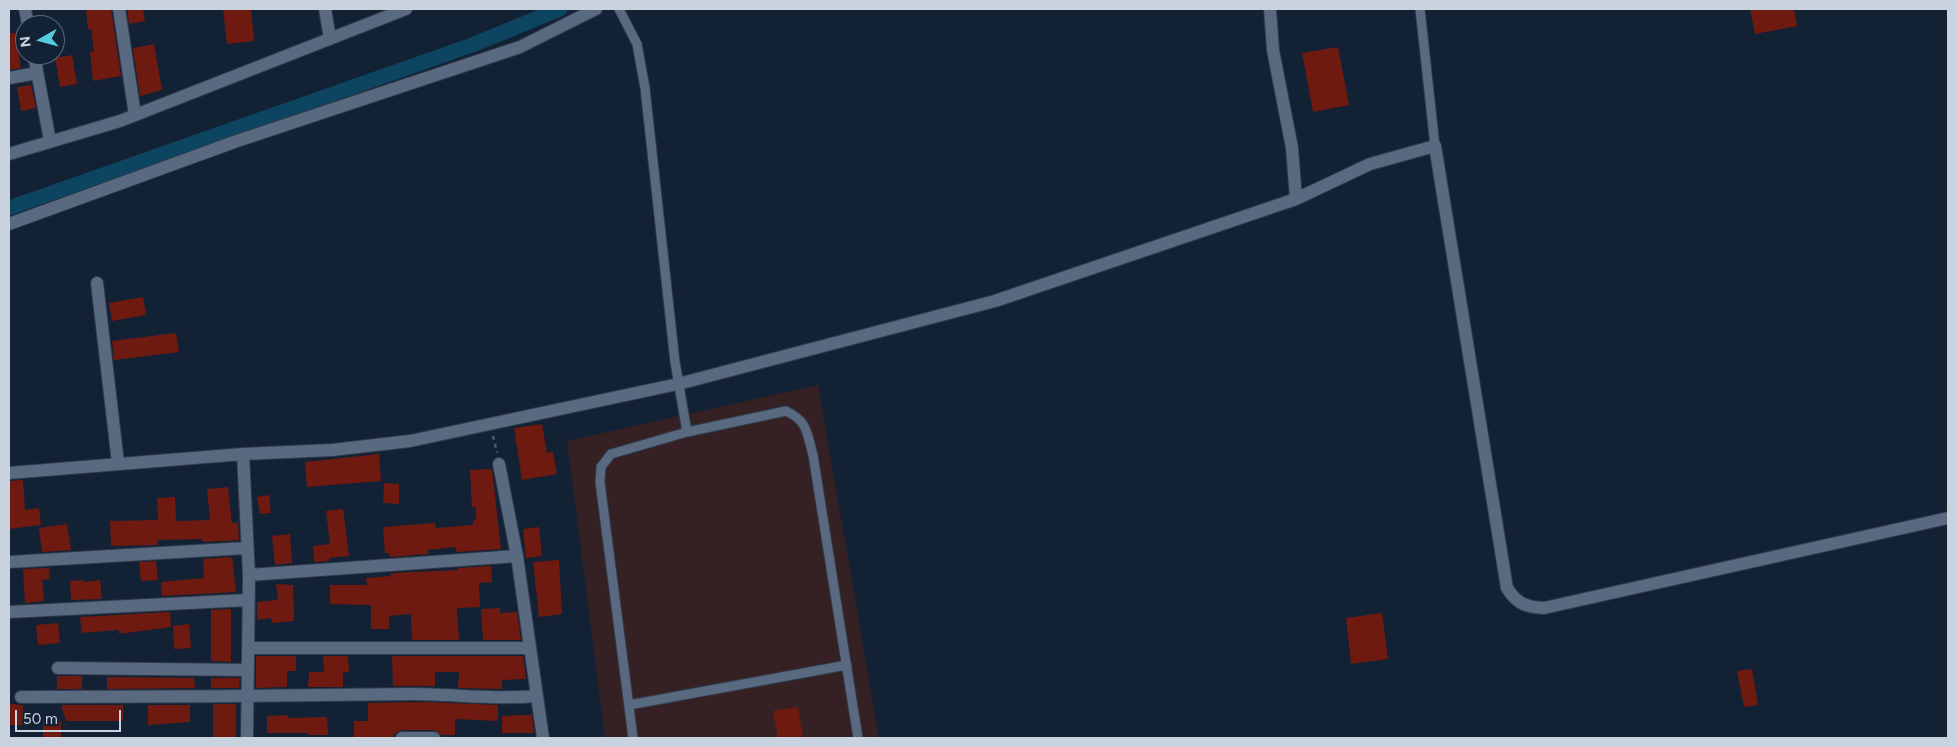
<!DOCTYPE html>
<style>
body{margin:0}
#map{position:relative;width:1957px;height:747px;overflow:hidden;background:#132134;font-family:Figtree,sans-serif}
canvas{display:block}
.frame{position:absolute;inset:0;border:10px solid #c9d3e0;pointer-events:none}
.north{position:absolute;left:15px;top:15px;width:50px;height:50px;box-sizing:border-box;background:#132134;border:1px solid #5c6879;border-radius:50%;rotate:263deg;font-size:14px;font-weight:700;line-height:20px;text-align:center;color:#c9d3e0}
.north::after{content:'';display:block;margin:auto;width:18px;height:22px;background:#55cadf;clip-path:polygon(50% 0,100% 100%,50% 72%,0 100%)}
.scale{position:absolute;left:15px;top:710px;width:106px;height:22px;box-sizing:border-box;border:2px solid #c9d3e0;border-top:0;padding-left:6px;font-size:15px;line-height:18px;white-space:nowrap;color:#c9d3e0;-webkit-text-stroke:4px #132134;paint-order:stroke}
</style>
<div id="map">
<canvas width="1957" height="747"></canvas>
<div class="frame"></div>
<div class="north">N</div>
<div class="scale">50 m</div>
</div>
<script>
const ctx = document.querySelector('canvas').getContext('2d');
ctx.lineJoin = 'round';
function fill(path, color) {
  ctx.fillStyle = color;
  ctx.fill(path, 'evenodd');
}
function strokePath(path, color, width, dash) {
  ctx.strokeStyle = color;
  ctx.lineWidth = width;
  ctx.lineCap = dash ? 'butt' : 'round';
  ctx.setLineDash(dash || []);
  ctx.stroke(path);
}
const industrial = new Path2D(`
 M818,385L879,738H605L567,441Z`);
const canal = new Path2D(`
 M9,208L472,45L560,9`);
const building = new Path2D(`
 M86,9H111L121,76L93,81L90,52L94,51L91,29L88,30Z
 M127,9H143L145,21L129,24Z
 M223,9H251L254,41L227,44Z
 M1750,9H1794L1797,26L1755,34Z
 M9,33H15L21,68L9,70Z
 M154,44L162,90L140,96L133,48Z
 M1338,47L1349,105L1313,112L1302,53Z
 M72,55L77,84L60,87L55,58Z
 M31,85L36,108L21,111L17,87Z
 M143,297L146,315L112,321L109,303Z
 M176,333L179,352L114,360L112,341Z
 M542,424L547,453L553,452L557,474L522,480L514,428Z
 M379,454L381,481L307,487L305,462Z
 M492,469L501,549L456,552V547L428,550V554L390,557L389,553H385L383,527L435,523L436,528L473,525V520L476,519V507H472L470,470Z
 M23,480L25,510L39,508L41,525L9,529V481Z
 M384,483L399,484V504L383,503Z
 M228,487L232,523L238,522L239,540L203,542L202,539L158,540V545L111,546L110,521L158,520L157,498L175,497L176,521L210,520L207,489Z
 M269,495L271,513L260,514L257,497Z
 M343,509L349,556L329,558V561L314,562L313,546L330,544L326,511Z
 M67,524L71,550L42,552L39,528Z
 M539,527L542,556L526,558L523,529Z
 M290,534L292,563L275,565L272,536Z
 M232,557L236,592L162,596L161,582L204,578L203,559Z
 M559,560L562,614L539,617L533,562Z
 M156,561L158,580L141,581L139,562Z
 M491,566L492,582L479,583L480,607L457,608L459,640H412L411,614L389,616V629H371V605L330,604V585H367L366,578L391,576V573L458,570V568Z
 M49,568L50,579L42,580L44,601L25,603L23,569Z
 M83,580L84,582L100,580L102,599L71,600L70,581Z
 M276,584L293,585L294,621L272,623L271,618L257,620V602L278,600Z
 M500,608V613L517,612L521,640H483L481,609Z
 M231,609V662L211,661V610Z
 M170,612L171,627L119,634V630L82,633L80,617Z
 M1382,613L1388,659L1351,664L1346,618Z
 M58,623L60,643L38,645L36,625Z
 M189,624L191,648L174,649L173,626Z
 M256,656H296V671H287V687L256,688Z
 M323,656H348L349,672H343V687H308L309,672H324Z
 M392,656H523L526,679L502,680V689L458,688L459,672H435V686H393Z
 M1752,669L1758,705L1744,707L1737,671Z
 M57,676H82V689H57Z
 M107,677L194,678L195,688L107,689Z
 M211,678H240L239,688H211Z
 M427,702L498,705V721L455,719V735H441L434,730H402L394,734V738H354V721H368V703Z
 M9,704L23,705V725H9Z
 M213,704H236V738H213Z
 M61,705H123V721H66Z
 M148,705H190V722L148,725Z
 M798,707L803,738H778L773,711Z
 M288,715V718L327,717L328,735H308V733H267V716Z
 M520,715H532L534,733H502V716Z
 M43,721H61V737H43Z`);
const path = new Path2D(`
 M493,436L497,453`);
const lane = new Path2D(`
 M619,9L637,44L645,88L675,362L687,432
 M1420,9L1435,146
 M629,705L847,665
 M633,738L600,482L601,467L611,454L687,432L786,411C808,421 807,434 813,455L858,738`);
const street = new Path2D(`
 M25,9L28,25
 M119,9L135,115
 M325,9L330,39
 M1270,9L1273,50L1292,148L1296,199
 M34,55L50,141
 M9,78L37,73
 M9,154L120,121L406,9
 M9,224L237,141L520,47L596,9
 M97,283L118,463
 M243,454L249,575L247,738
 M499,464L517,556L543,738
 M9,473L243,454L332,450L410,441L678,384L995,301L1296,199L1370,164L1435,146L1507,588C1517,604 1526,607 1544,608L1948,518
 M9,562L246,548
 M249,575L517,556
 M9,612L248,600
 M248,648H530
 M58,668L248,670
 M21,697C151,697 282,696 412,694C454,694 495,700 537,696
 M402,738H434`);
fill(industrial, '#352124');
strokePath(canal, '#0d4561', 15);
fill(building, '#6f1a10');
strokePath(lane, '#313a4a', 11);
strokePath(street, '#313a4a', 14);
strokePath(path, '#4c596a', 2.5, [4, 4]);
strokePath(lane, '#586980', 9);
strokePath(street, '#586980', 12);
</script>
